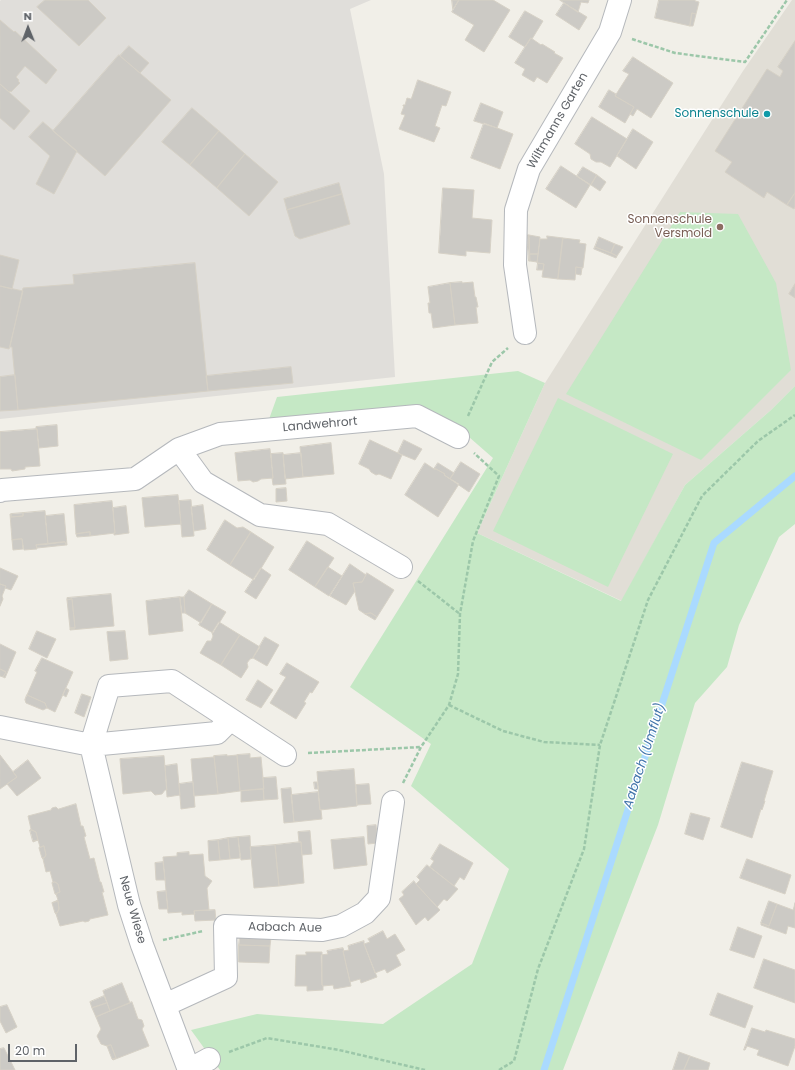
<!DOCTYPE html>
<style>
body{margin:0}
#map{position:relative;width:795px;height:1070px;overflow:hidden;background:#f1efe8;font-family:Poppins,sans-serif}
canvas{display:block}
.north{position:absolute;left:8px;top:8px;width:40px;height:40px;-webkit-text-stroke:3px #fff;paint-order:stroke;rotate:359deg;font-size:11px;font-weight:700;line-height:16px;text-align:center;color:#5f6368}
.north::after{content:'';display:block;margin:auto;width:14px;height:18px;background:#5f6368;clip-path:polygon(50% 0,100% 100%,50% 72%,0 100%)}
.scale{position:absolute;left:8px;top:1044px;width:69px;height:18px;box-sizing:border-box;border:2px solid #5f6368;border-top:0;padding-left:5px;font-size:12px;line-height:14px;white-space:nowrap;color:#5f6368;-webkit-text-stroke:3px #fff;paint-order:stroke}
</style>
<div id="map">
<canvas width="795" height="1070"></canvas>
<div class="north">N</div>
<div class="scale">20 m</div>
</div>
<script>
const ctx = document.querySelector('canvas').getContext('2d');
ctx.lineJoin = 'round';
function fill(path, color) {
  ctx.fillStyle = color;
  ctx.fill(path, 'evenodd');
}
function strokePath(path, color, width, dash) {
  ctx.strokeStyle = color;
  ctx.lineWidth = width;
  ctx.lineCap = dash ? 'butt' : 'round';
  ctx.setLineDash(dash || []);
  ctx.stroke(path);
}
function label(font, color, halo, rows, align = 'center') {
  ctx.font = font + ' Poppins,sans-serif';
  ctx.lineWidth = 3;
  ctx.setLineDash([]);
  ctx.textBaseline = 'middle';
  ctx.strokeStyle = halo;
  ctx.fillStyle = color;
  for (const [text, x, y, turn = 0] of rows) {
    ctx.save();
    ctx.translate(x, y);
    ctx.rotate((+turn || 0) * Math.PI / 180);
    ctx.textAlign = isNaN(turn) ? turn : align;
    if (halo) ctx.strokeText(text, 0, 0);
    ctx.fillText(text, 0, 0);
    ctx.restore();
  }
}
const industrial = new Path2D(`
 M1,0H371L350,9L384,174L395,377L0,419V1Z`);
const education = new Path2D(`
 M792,0H795V386L771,410L685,485L622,601L477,533L545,383L743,71Z`);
const green = new Path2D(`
 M680,212L738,214L776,283L791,370L701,460L566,394Z
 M518,371L545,383L477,533L621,601L685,485L771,410L795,386V524L779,537L739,625L727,667L695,703L658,825L563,1070H220L191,1030L257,1014L383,1024L472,964L509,869L411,786L431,744L350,687L493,458L469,437L419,410L268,422L277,397Z
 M558,398L673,454L608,587L493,531Z`);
const stream = new Path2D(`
 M544,1070L714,543L795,476`);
const building = new Path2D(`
 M45,0H88L106,18L79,46L37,7Z
 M452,0H459L453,9Z
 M459,0H493L510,10L484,52L465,40L474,25L452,12Z
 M560,0H589L588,3L581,2L578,12Z
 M659,0H695V1L699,2L696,14L692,13L690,26L655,18Z
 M564,3L587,17L579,30L556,15Z
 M525,11L543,21L532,39L531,38L525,47L509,37Z
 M692,13L696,14L693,26H690Z
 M0,20L14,32L15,31L57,70L46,84L25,66L16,77L19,80L18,81L20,83L11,92L10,91L9,92L0,84Z
 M531,38L541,45L542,44L555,52L554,53L563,58L547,83L537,77L534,82L522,75L525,69L515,63Z
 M795,41V193L787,205L767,192L764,198L725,172L732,162L715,151L767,69L780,77L783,71L778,67Z
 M129,46L149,63L140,73L120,56Z
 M119,55L171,100L105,176L53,131Z
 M633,57L673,83L651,118L637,109L633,116L630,114L634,107L615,96L629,74L623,71Z
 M418,80L451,92L446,106L442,105L435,126L440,128L434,142L399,129L405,115L401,114L404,106H403V105H405L407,98L411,99Z
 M0,84L30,111L14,130L0,118Z
 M609,90L616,94L615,96L634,107L625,123L599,107Z
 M481,103L503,112L497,128L474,121Z
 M192,108L219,131L190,165L162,142Z
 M592,117L627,139L610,167L601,162H596L591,159L590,154L575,144Z
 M43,122L77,151L54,194L36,184L50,156L29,137Z
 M484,123L513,134L500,169L471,158Z
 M633,129L653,142L636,169L617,156Z
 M219,131L245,154L217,188L190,165Z
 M245,154L278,182L249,216L217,188Z
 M561,166L590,185L576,208L546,189Z
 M583,167L597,175L591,185L577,176Z
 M597,175L606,182L600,191L591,185Z
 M339,183L342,194L287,210L284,199Z
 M443,188L474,190L472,218L492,220L490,253L466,251V256L439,253Z
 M795,193V207L794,209L787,205Z
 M342,194L350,224L300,239L295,236L287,210Z
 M527,235H529L530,261H529Z
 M529,235L540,237L538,254H530Z
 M547,236L563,238L558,279L542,277L544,264L537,263L540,239H547Z
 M599,237L615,244L611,253L595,247Z
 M563,238L580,240L579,243L586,244L583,268L576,267L575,280L558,279Z
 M615,244L623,247L617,256L611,253Z
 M595,247L611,253L617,256L616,258L594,249Z
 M530,254H538L537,262L530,261Z
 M0,255L19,260L12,289L0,286Z
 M195,263L208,391L18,410L12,347H10L23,288L74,284L73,275Z
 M538,263L544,264L543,270H537Z
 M576,267L582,268L581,275L576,274Z
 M462,282V283L473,282L475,297H476L478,307H476L478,323L455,325L450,283Z
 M450,283L455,325L433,328L431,313H429L428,303H430L428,287Z
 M795,284V298L789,294Z
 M0,286L23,291L9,349L0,347Z
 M291,367L293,383L208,391L206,376Z
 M15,375L18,410L0,411V377Z
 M57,425L58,446L39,448L37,429H36V427Z
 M37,429L40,466L25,467V469L12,471L11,469H0V432Z
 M370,440L402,455L391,479L379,474L376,475L371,472L369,469L359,464Z
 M404,440L422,449L415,460L398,453Z
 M331,443L334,474L303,477L300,447Z
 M270,449L273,478L261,479L258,481L253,482L250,480L238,481L235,453Z
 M283,453L286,484L273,485L272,478H273L271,454Z
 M301,453L303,477L285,479L283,455Z
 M461,462L480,474L469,492L450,479Z
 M425,463L434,469H436L445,474L444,475L459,484L438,517L405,495Z
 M438,463L454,473L450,479L444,475L445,474L436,469H434Z
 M286,488L287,501L276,502V489Z
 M178,495L181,524L145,527L142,498Z
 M191,500L194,536L182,537L179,501Z
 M112,501L115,533L90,536V532L76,534L74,505Z
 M203,505L206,529L194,531L191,507Z
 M126,506L129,533L114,535V533H115L113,508Z
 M45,511L48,544L36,545L37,549L24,550L22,539L12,540L10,514H11V517L23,516V513Z
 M23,513V516L11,517V514Z
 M64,514L67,545H66L65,542L48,544L45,516Z
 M225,520L237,528L243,527L251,532L230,565L207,550Z
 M90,532V536L77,537L76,534Z
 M251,532L274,547L254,580L230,565Z
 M22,539L23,549L13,550L12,540Z
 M307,541L334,558L315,587L289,570Z
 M65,542L66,545L37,548L36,545Z
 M350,564L366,575L362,582L353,583L355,591L346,605L330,596Z
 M328,567L342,576L329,596L315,587Z
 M0,568L18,576L11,590L5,588L6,586L0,584Z
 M261,568L271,575L256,599L245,592Z
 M367,573L394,590L377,617L371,613L365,614L359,610L353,583L362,582Z
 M0,584L6,586L2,596L3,599L0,606Z
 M189,590L212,604L201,623L185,613L184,597Z
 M111,594L114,626L70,630V628H75L72,599L67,600V598Z
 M180,597L183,631L149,635L146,601Z
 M180,597H184L185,613H182Z
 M72,599L75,628H70L67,600Z
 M212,604L226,612L213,633L199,625Z
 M371,613L377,617L375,620L365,614Z
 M219,622L240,635L221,665L200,653L207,641H211L213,636L212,633Z
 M37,631L56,639L47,658L29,649Z
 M125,631L128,659L110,661L107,632Z
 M240,635L260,647L253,658L250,659L247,663L248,667L241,678L221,665Z
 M265,637L279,645L267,666L253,658Z
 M0,644L16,652L5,678L3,677L6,672L0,669Z
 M42,658L73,672L55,712L47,708L45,703L27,695L37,672L35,671Z
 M287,663L319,682L312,693L310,692L304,702L306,703L296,719L270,703L286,677L280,674Z
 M0,669L6,672L3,677L0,676Z
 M258,680L273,690L261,708L246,700Z
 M66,688L69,690L66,697L63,695Z
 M82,694L91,697L84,717L75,713Z
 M27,695L45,703L47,708L43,710L26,703L25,700Z
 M250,754V758L261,757L264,789L240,791L237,755Z
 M0,755L17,777L0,789Z
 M227,755V756L237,755L240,791L218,794L214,756Z
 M164,756L167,790H165L162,794L155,795L151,791L123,794L120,759Z
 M214,756L218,794L194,796L191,759L214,757Z
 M28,760L41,778L17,796L7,784L17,777L13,772Z
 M742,762L773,771L764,801H765L762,810L761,809L752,838L721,827Z
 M177,764L180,795L167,797L165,766Z
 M354,769L357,806L320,810L317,772Z
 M276,777L278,799L264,800L263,778Z
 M193,782L195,807L181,809L179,784Z
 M314,782H317L318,789H315Z
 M369,784L371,804L357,805L356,785Z
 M291,788L294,822L284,823L281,789Z
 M263,789L264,800L241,802V791Z
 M318,792L320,810H321L322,819L294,822L291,795Z
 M76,804L81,826H83L86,836L84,837L90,859L94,858L100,882H101L104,892H102L108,915L90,919L89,921L85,922L83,921L60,926L56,914L55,913H57L59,909L58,901L52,903L58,900L56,894H55L60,892L58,884L55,882L52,883L53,882L50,871L46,872L43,859L42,858H44L46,855L44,846L39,848L40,847L38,840L33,842V841L38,840L36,832L32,830H30L31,829L28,816L51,810L52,808L56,807L58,809Z
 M691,813L710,818L703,840L685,834Z
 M376,825L378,843L368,844L367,826Z
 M30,830H32L36,832L38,840L33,841Z
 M310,831L312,854L302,855L301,842H299L298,832Z
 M250,836L251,859L241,860L238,837Z
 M238,837L240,858L230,859L228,838Z
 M364,837L367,865L334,869L331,840Z
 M228,838L230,859L220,860L218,840Z
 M218,840L220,860L209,861L208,841Z
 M301,842L304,883L279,886L275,845Z
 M440,844L473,863L464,880L460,877L454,886L430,867L434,861L431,859Z
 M275,845L279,886L254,888L250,847Z
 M44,846L46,855L44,858H42L39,848Z
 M189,852V855L203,854L205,876L212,881L207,888L209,910L194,911L195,914L182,915V912L168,913L163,857L177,856V853Z
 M747,859L791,875L785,894L740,878Z
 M163,862L165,880H156L155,863Z
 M427,865L458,889L447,901L444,899L437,907L416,884L420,880L417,877Z
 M414,881L416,884L440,910L428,921L425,917L416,925L399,899L404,895L402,892Z
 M55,882L58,884L60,892L55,894L52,883Z
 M166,891L168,909H159L157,892Z
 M58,901L59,909L57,913H55L52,903Z
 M769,901L777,904L769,926L761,923Z
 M795,903V928L788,926L786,934L761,925V923L769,926L777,904L793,910Z
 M215,910L216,920L195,921L194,911Z
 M738,927L762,936L754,958L730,950Z
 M383,931L387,939L395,934L405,950L396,955L401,965L387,973L385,969L375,973L364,944L370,942L368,939Z
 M240,937L271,938L270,946L239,945Z
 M364,941V944L377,977L361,983L360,979L350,982L343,951L349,950L348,946Z
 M239,945L270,946L269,963L239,962Z
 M343,948L344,951H343L351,986L334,989L333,985L323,986L322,985L321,955L328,954L327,951Z
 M306,952H322V985L323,986V990L307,991V986H295L296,955H306Z
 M764,959L795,970V1003L754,988Z
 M122,983L130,1003L110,1011L103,991Z
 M718,993L753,1006L745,1028L710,1015Z
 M104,996L107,1003L92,1008L90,1002Z
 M132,1002L138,1019L142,1020L144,1026L142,1029L149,1046L113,1060L112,1059L116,1058L111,1045L107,1046L101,1044L97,1036L101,1029L96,1017Z
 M107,1003L110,1011L96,1017L92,1008Z
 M7,1005L17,1027L6,1033L0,1021V1007Z
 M752,1028L765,1032L766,1030L795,1039V1046L788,1066L757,1055L759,1050L747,1046L745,1050H744Z
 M111,1045L116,1058L112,1059L107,1046Z
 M4,1048L15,1070H0V1049Z
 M679,1052L690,1056L684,1070H673Z
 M690,1056L710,1063L708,1070H684Z`);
const path = new Path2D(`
 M632,39L675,53L745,62L787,0
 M468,416L492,362L508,348
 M418,581L460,614
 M449,705L503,731L544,742L600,745
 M308,753L421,747
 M403,783L421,747L449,705L458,674L460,614L473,541L499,476L474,453
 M163,940L203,931
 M229,1052L267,1038L339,1050L425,1070
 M499,1070L514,1061L538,969L584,849L600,745L648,600L702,496L758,441L795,415`);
const minor = new Path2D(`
 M525,333L515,265L516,210L529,169L610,32L620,0
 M179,449L220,434L417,416L458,437
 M0,491L2,490L135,479L179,449L203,482L260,515L328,524L401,567
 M230,720L217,733L91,745L109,686L172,681L285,755
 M0,727L91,745L129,905L142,945L189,1070
 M165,1005L226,977L225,926L322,930L341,926L365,913L379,898L393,802
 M189,1070L209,1059`);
const markers = [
 [767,114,4,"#0f9aa8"],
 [720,227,4,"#8d6e63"]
];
const cultureNames = [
 ["Sonnenschule",759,114]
];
const streetNames = [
 ["Wiltmanns Garten",558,121,-60],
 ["Landwehrort",320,425,-5],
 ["Neue Wiese",132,910,74],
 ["Aabach Aue",285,928,1]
];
const educationNames = [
 ["Sonnenschule",712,220],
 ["Versmold",712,234]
];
const waterNames = [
 ["Aabach (Umflut)",645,756,-72]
];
fill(industrial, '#e0deda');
fill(education, '#e1ded6');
fill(green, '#c5e8c5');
strokePath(stream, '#aadaff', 7);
fill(building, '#cccac5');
strokePath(building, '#d6d1c6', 1);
strokePath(minor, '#b5b8bc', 24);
strokePath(path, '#9cc7a9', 2.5, [4, 2]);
strokePath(minor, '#fff', 22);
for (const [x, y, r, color] of markers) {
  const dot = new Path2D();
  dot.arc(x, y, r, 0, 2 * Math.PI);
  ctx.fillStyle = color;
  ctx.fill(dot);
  strokePath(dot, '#fff', 1.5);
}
label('12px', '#0d838f', '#fff', cultureNames, 'right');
label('12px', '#5f6368', '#fff', streetNames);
label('12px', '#785e54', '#fff', educationNames, 'right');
label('italic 13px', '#4174aa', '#fff', waterNames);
</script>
